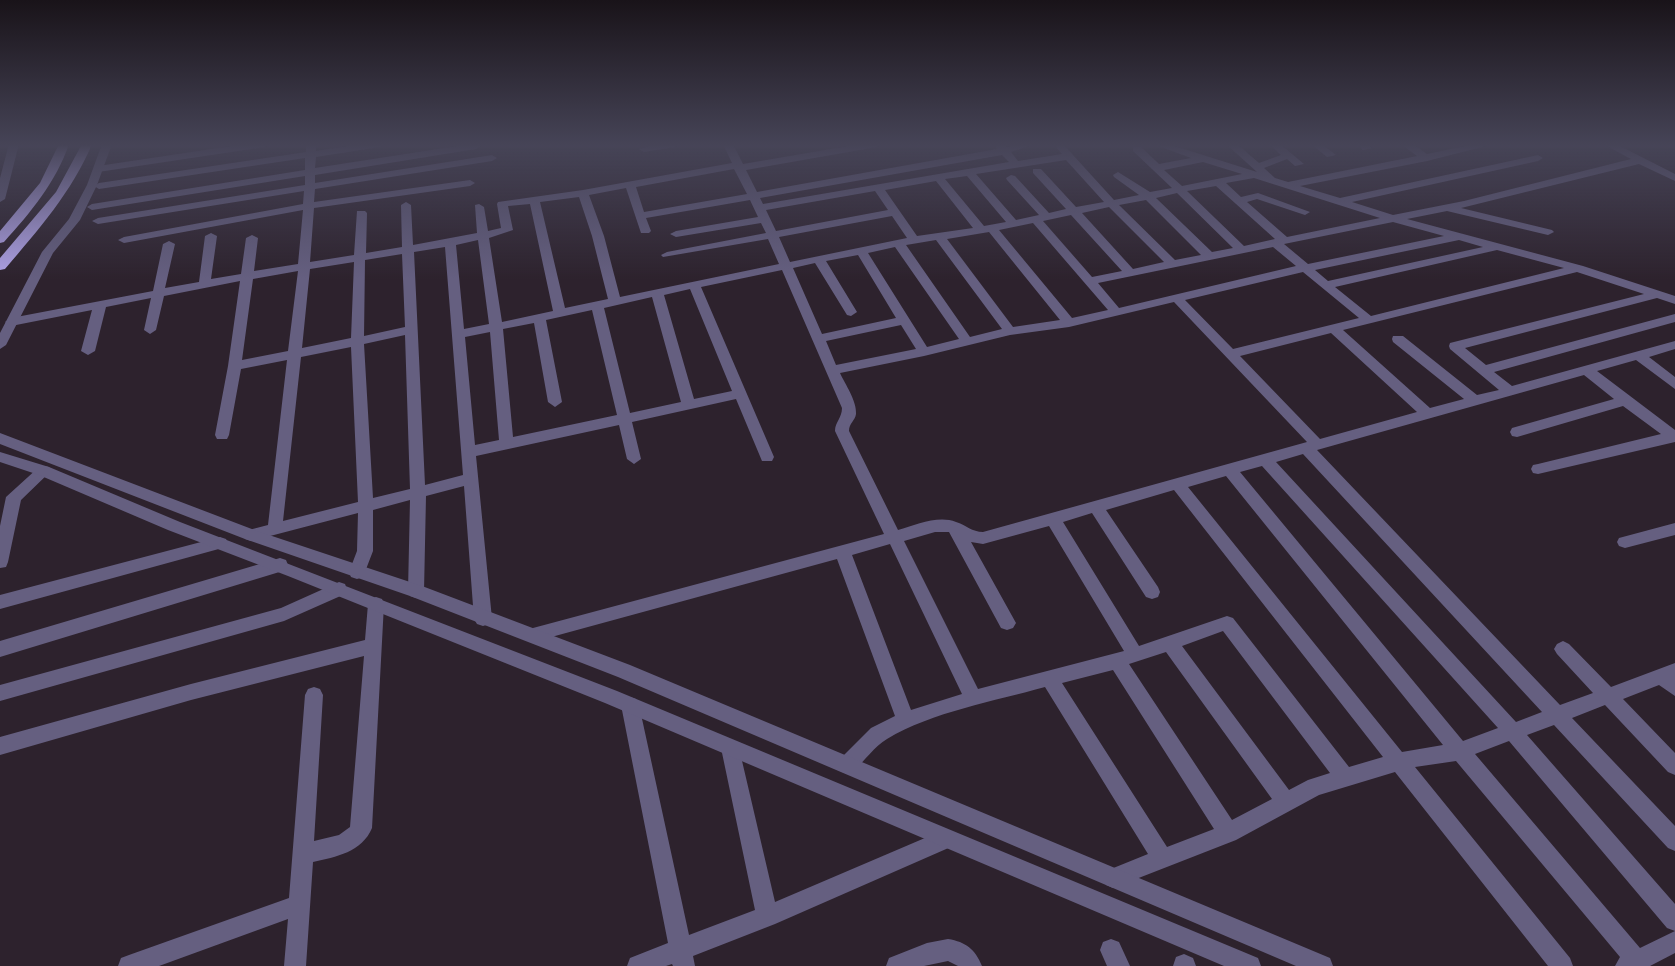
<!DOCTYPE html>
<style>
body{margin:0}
canvas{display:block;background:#2d222d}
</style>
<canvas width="1675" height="966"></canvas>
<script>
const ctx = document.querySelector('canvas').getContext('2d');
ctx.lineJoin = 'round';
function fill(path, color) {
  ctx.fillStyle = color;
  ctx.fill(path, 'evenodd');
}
const minor = new Path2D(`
 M245,144H270L265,147L98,172L93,169L98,166Z
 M306,144H316V151L360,144H385L380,147L316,157L315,168L470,144L481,146L476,149L315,175V183L492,155L497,158L492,161L315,189L314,202L470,180L475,183L470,186L314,208L310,262L354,255L357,211H365L367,213L366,253L402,247L401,205L406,202L411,205L413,245L477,233L475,205L479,204L484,207L488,231L501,228L497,204L498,202L583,190L732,163L723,144H733L743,164L860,144H882L877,147L746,170L757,192L997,149L995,146L996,144H1004L1007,147L1019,144H1035L1011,152L1018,161L1062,154L1053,144H1063L1114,200L1139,195L1114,177L1113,175L1118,172L1150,192L1172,188L1133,151V147H1141L1159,164L1191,158L1153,144H1168L1257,172L1226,144H1237L1259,163L1281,155L1269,144H1280L1304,164L1295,166L1287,159L1264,168L1275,178L1288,182L1417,156L1401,144H1413L1427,154L1475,144H1494L1427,161L1300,186L1340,198L1538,155L1543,158L1538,161L1352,202L1393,215L1464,201L1631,159L1603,144H1616L1675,174V181L1639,164L1461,208L1552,230L1554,232L1548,235L1447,211L1407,219L1583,266L1675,296V304L1657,298L1465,348L1486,365L1675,314V322L1494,372L1512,386L1675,341V349L1649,357L1675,377V389L1636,360L1597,371L1675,430V442L1538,474L1533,473L1531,469L1533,465L1538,464L1661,434L1623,406L1517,437L1512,436L1510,432L1512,428L1614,399L1584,375L1317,450L1560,705L1593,693L1557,654L1554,649L1557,644L1563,641L1569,644L1611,687L1675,663V696L1659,685L1623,699L1675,753V775L1668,772L1605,705L1572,718L1675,826V851L1668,848L1554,725L1527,735L1675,904V931L1667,928L1509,741L1475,754L1640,948L1675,931V953L1650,966H1615L1620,957L1456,761L1415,767L1570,958L1573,966H1548L1395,772L1319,795L1236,840L1113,888L1106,885L1103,878L1106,871L1148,854L1045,687C995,701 932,712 887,739C875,746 864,761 854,771L847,774L840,771L837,765L840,759L871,728L895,716L837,559L533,642L527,640L524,635L527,630L533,628L884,534L835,431C835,422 842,418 842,408L782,270L701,287L774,457L772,461H762L736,399L632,422L641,459L634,464L627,459L619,425L476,456L492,619L489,624L483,626L477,624L474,619L464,486L426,496L424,591L422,596L416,598L410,596L408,591L410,500L373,510V551L363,577L357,579L351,577L349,572L357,551L358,513L251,541L245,539L243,535L245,531L268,525L287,360L241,369L229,435L227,439H217L215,435L228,366L240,281L164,296L156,330L150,334L144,330L151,298L106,307L95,351L88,355L81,351L92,310L11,326L5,322L11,318L153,291L163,244L169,241L175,244L165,288L199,282L205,236L211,233L217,236L211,279L241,274L246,238L252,235L258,238L254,271L298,264L303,210L124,243L118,240L124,237L303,204L304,191L98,224L92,221L98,218L305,185V176L92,210L87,207L92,204L305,170V158L99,189L94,186L99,183L306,152ZM1002,155L1009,162L763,204L760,198ZM1066,160L1104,202L1076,207L1041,169H1033V173L1066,209L1049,213L1015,176L1011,175L1006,178L1007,180L1039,215L1016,220L976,174ZM1203,162L1242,174L1182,186L1164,170ZM734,169L747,194L644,212L636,187ZM967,176L1006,222L984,226L945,179ZM1254,178L1380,218L1287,237L1247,202L1257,199L1305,215L1310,212L1258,193L1241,197L1226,183ZM936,181L973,228L917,236L885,190ZM1216,186L1275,239L1244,246L1187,191ZM626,188L641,233H649L651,231L646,218L750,200L758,217L676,231L670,234L676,237L761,223L766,233L667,252L661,255L663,257L768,239L779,264L620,297L604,236L589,195ZM875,191L888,210L776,231L766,210ZM1177,193L1233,248L1212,252L1156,198ZM579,197L592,236L608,299L565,308L540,202ZM1146,200L1201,255L1175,260L1119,205ZM530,204L553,311L502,322L489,238L513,230L508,206ZM1109,207L1164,262L1133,269L1082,213ZM1071,215L1122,271L1092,277L1043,221ZM892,216L907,238L790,262L779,237ZM1393,222L1444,236L1308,264L1284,244ZM1033,223L1108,310L1072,318L999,230ZM989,232L1060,320L1013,327L947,239ZM478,240L489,324L464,329L456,245ZM936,240L1002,329L970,337L906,245ZM1459,240L1483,247L1328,281L1315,270ZM445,247L463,475L425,485L414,252ZM895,247L959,339L927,347L868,253ZM1273,247L1296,266L1119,308L1098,283ZM1497,250L1564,268L1371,316L1335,287ZM402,254L405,327L364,336L365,260ZM858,255L896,318L822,334L793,268L815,263L847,315L851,316L857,312L826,261ZM354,262L351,338L302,348L310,269ZM298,271L288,351L242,360L253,279ZM1303,272L1359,318L1233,349L1185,300ZM1577,272L1644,294L1450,343L1449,346L1450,349L1499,390L1477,395L1403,336H1393L1392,339L1393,342L1464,399L1430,408L1343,330ZM690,289L732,391L694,399L664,295ZM652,297L681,402L630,413L604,308ZM1174,302L1307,442L983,532C972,532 966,525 956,522C938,515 916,525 898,530L849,431C849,423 855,421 856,414C857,401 845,384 840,373L924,356L1010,335L1069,327ZM592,310L617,415L513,437L503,329L534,323L548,402L555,407L562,402L546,320ZM901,325L916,349L836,365L826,341ZM490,332L499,440L475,445L465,337ZM1331,333L1417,412L1320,439L1240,356ZM405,335L410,489L373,498L364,344ZM351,347L358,502L283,521L301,357ZM1303,454L1542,712L1516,722L1276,462ZM1262,466L1498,728L1463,741L1240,472ZM1226,476L1443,745L1402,752L1188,487ZM1174,490L1383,757L1349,767L1233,618L1227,616L1139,646L1063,522L1092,513L1146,597L1152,599L1158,597L1160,592L1158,587L1106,510ZM1049,526L1124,651L978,689L904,541L935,532H949L1001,628L1007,630L1013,628L1016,623L971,542L983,544ZM890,544L962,694L911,710L852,555ZM1223,631L1330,773L1308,780L1289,790L1182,646ZM1166,652L1272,799L1232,820L1129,664ZM1113,670L1214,829L1167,847L1062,683Z
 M657,144H680L675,147L644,152L639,149Z
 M1311,144H1322L1336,155L1327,157Z
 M1357,144H1368L1372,148L1363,150Z
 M44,466L49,467L51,471L21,500L8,562L6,567L0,568V526L6,497L39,467Z
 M1675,523V535L1625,548L1619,546L1617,542L1619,538Z
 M220,537L226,539L228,543L226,547L0,609V595Z
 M280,558L286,560L288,565L286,570L0,657V641Z
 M339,582L345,584L347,589L345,594L284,621L0,701V685L281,608Z
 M376,597L382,599L384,604L372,828C362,852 336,857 313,862L306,966H284L288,919L159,966H118L121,958L129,955L289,898L305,695L308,689L314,687L320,689L323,695L314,841L339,835L350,827L364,656L191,700L0,755V737L191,684L365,640L368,604L370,599Z
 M630,697L636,699L639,705L689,935L755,910L721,748L723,742L730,739L737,742L739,748L775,902L946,829L953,832L956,839L953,846L775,924L693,956L695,966H673L672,964L666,966H627L630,958L668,943L621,705L624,699Z
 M948,939C966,942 975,949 982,966H958L948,961L924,966H886L889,958L927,943Z
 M1111,939L1119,942L1130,966H1107L1100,950L1103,942Z
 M1184,954L1193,958L1196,966H1173L1176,957Z`);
const tertiary = new Path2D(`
 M9,144H19L5,199L0,202V178Z
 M102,144H112L97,185L80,220L53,253L6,345L0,349V333L42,252L69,219L87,185Z
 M0,433L257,531L422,586L630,665L1330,958L1333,966H1296L618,677L410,596L245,539L0,444Z
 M0,452L49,467L180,522L617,691L1258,958L1261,966H1224L605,703L288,576L168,530L39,475L0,462Z`);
const trunk = new Path2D(`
 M59,144H69C56,182 31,212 4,242L0,243V231L40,183Z
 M82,144H92C72,192 38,230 5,269L0,270V258L56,192Z`);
fill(minor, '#655f80');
fill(tertiary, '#655f80');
fill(trunk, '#afa2e6');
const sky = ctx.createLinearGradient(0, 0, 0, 279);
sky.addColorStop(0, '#191319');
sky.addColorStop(0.52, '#464457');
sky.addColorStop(1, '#46445700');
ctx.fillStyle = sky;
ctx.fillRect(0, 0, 1675, 279);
</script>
